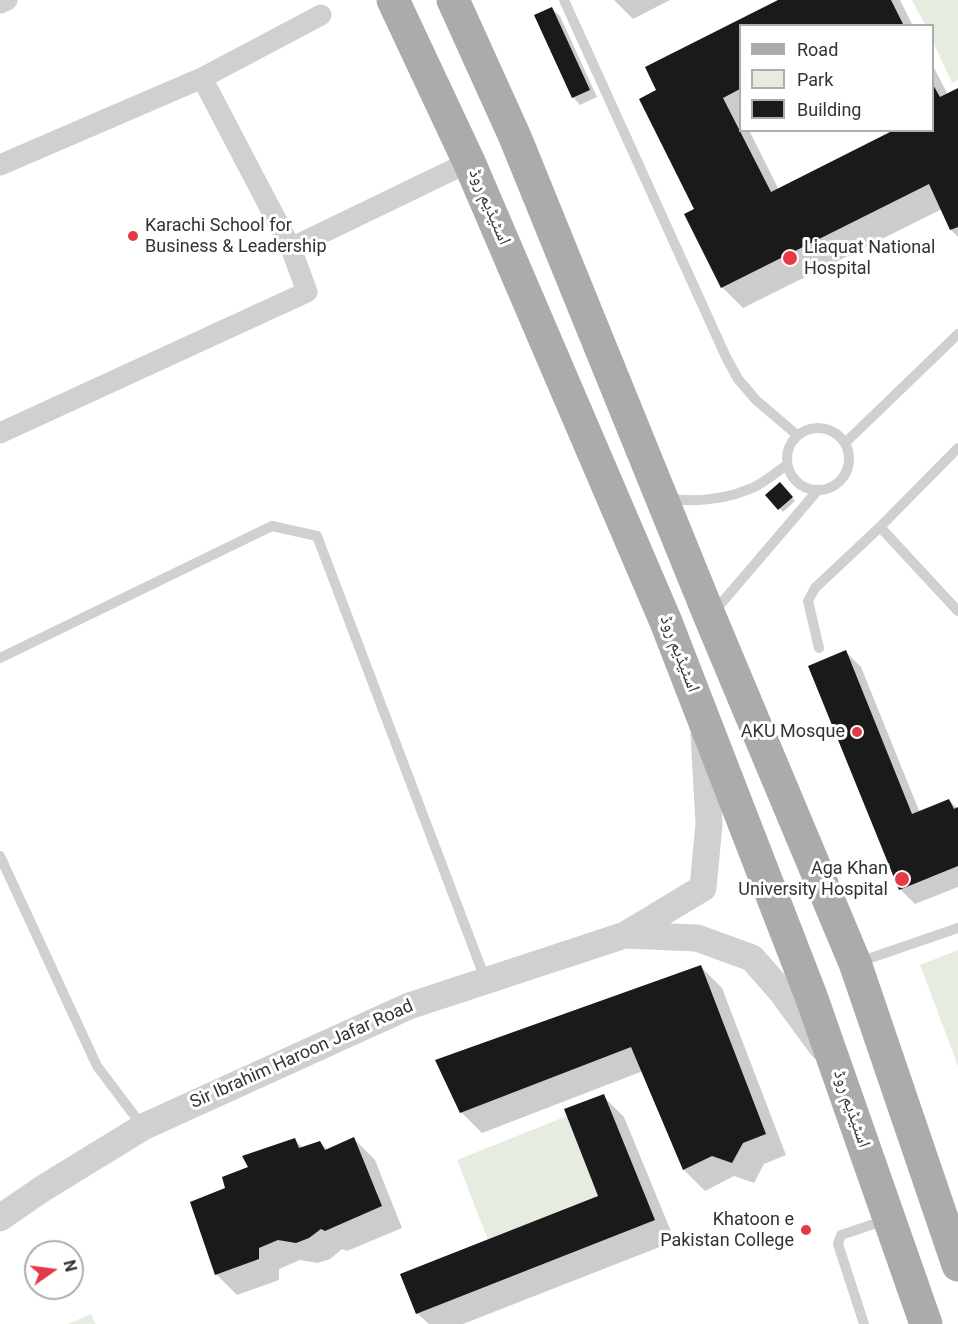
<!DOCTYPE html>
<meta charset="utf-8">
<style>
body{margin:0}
#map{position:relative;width:958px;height:1324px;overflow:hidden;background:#fff;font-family:Roboto,sans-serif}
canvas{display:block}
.legend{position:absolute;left:739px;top:24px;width:195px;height:108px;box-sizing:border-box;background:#fff;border:2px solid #adadad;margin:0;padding:8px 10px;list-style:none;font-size:18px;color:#333}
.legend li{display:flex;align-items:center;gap:12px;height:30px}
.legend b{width:30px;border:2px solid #adadad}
.north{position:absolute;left:24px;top:1240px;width:60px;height:60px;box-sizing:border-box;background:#fff;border:2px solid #adadad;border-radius:50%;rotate:76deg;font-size:16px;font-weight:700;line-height:24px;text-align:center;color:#333}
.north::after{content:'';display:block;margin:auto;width:21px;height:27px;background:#e63946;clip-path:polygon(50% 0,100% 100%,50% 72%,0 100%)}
</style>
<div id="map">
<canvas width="958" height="1324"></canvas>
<ul class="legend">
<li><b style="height:8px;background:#ababab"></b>Road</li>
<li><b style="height:16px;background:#e6ecdf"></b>Park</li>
<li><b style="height:16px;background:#1a1a1a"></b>Building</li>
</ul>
<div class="north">N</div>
</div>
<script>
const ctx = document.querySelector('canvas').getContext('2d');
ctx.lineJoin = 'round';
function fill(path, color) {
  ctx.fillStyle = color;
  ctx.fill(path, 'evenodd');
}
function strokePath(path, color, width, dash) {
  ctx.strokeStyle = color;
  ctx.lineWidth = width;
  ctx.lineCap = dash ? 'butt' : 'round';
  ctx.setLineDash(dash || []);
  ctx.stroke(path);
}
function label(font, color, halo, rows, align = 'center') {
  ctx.font = font + ' Roboto,"Noto Naskh Arabic",sans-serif';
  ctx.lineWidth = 6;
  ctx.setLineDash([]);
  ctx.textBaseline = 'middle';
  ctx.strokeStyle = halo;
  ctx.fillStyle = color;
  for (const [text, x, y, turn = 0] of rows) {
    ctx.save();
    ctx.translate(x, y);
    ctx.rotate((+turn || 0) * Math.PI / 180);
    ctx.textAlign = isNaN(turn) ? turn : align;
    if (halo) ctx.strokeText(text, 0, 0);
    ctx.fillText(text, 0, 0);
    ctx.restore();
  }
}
const green = new Path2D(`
 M912,0H958V80L952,83L933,42L932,26L925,25Z
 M958,950V1066L920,965Z
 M567,1116L598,1196L488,1240L457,1160Z
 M91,1314L96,1324H68Z`);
const shadow = new Path2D(`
 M614,0H670L633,19Z
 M782,0H900L913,26H740V130H749L779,190L932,130V64L948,95L958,90V237L951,230L942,209L743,308L722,287L696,210L658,91L647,68Z
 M552,9L560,16L597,97L580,105L573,97Z
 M780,484L795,501L783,512L767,495Z
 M846,652L861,667L920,813L949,800L958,809V887L915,904L900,889Z
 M701,967L722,988L786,1155L764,1164L754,1183L734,1176L705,1191L684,1170L643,1071L482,1133L461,1112Z
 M603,1096L624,1117L675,1241L463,1324H429L417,1313L600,1197Z
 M294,1139L303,1148L320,1142L328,1150L354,1139L375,1160L402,1228L347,1251L342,1249L330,1259L318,1263L300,1260L279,1269V1280L237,1295L216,1274L227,1189L250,1167Z`);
const building = new Path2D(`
 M778,0H891L904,26H871L870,24L867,26H740V89L723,98L771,192L894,130H932V83L940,97L958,88V227L950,230L929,184L721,288L684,214L694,209L639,99L656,90L645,67Z
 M552,7L590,90L572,98L534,15Z
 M780,482L793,497L778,510L765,495Z
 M846,650L912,814L949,799L954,809L958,807V866L899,890L808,666Z
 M701,965L766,1134L743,1143L732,1163L712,1156L683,1170L631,1047L460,1113L435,1060Z
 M604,1094L655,1220L416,1314L400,1274L598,1196L564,1109Z
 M354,1137L382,1206L325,1231L321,1229L309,1238L296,1243L278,1240L259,1248V1259L215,1275L190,1202L225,1188L222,1177L248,1167L242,1156L295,1138L299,1148L320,1141L325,1150Z`);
const service = new Path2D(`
 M564,0L726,357L738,379L756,400L797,435
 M787 459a31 31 0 1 1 62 0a31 31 0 1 1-62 0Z
 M845,443L958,334
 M668,499C697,502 725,500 752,488C764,483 776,472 787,465
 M880,527L958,611
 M713,613L818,490
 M819,648L808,601L815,588L880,527L958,448
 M0,658L272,526L317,536L486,981
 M0,856L97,1066L143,1127
 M859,962L958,928
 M864,1324L838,1244L841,1235L886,1220`);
const minor = new Path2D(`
 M0,3L7,0
 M0,165L202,78
 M291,248L202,78L321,15
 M0,433L307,292L291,248L469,162`);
const tertiary = new Path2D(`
 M625,935L697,938L752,958L781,991L822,1047
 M0,1218L42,1189L143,1127L409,1006L625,935L703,888L709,824L704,734`);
const primary = new Path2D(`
 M393,0L469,162L666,622L811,996L926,1324
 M453,0L515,137L710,617L855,963L958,1265`);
const markers = [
 [133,236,6,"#e63946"],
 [790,258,8,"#e63946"],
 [857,732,6,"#e63946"],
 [902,879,8,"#e63946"],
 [806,1230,6,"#e63946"]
];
const streetNames = [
 ["اسٹیڈیم روڈ",489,207,67],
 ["اسٹیڈیم روڈ",679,654,69],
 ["Sir Ibrahim Haroon Jafar Road",302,1055,-24],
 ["اسٹیڈیم روڈ",851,1109,71]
];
const poiNames = [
 ["Karachi School for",145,226,"left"],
 ["Business & Leadership",145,247,"left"],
 ["Liaquat National",804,248,"left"],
 ["Hospital",804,269,"left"],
 ["AKU Mosque",845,732],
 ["Aga Khan",888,869],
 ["University Hospital",888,890],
 ["Khatoon e",794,1220],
 ["Pakistan College",794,1241]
];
fill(green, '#e6ecdf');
fill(shadow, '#0003');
fill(building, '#1a1a1a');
strokePath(service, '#d0d0d0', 10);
strokePath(minor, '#d0d0d0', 21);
strokePath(tertiary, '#d0d0d0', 27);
strokePath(primary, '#ababab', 33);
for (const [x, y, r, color] of markers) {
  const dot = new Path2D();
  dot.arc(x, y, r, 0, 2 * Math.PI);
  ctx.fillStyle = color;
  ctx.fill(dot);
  strokePath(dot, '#fff', 2);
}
label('18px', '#333', '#fff', streetNames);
label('18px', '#333', '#fff', poiNames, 'right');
</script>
